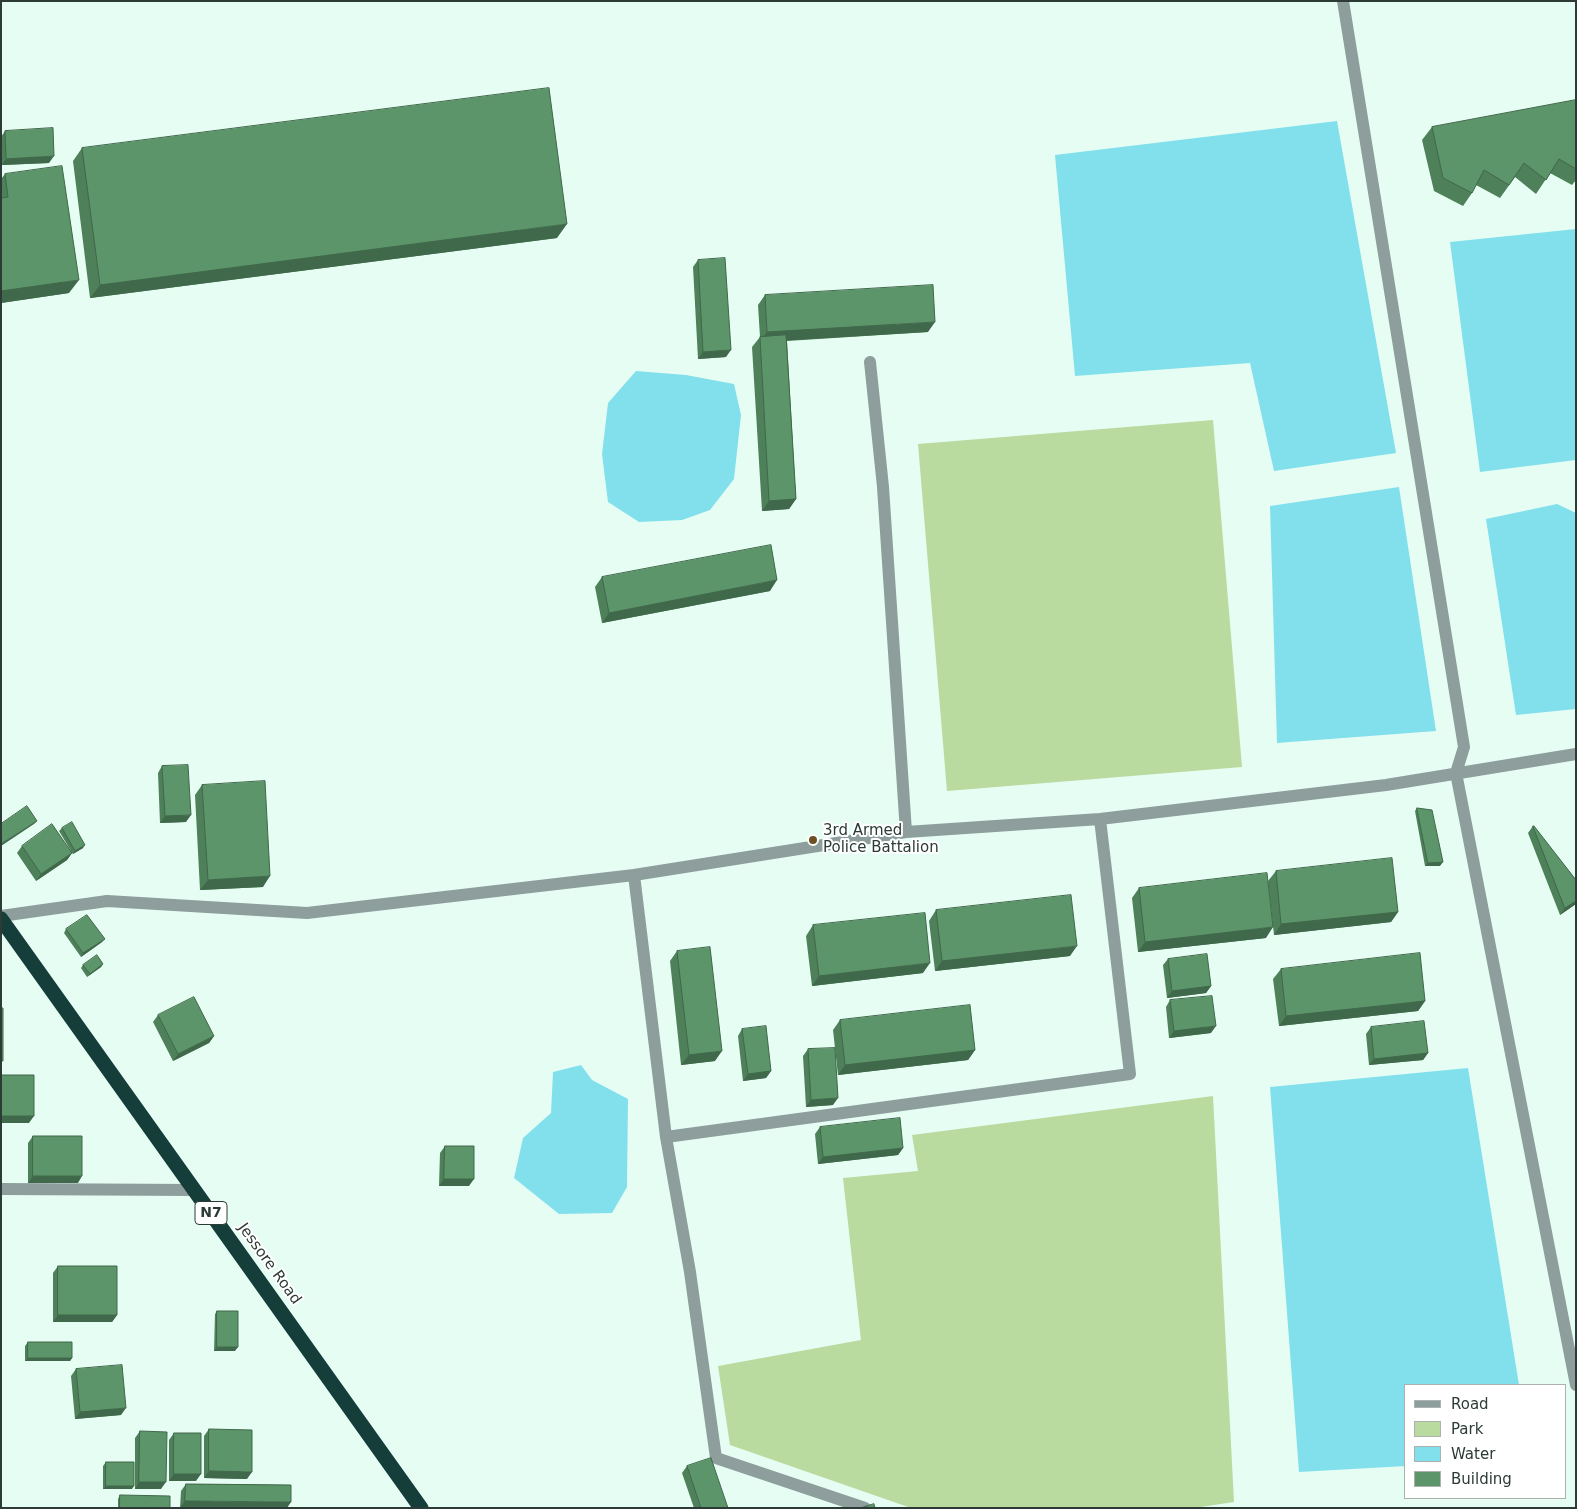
<!DOCTYPE html>
<style>
body{margin:0}
#map{position:relative;width:1577px;height:1509px;overflow:hidden;background:#e6fdf4;font-family:"DejaVu Sans",sans-serif}
canvas{display:block}
.frame{position:absolute;inset:0;border:2px solid #2c3b35;pointer-events:none}
.legend{position:absolute;left:1404px;top:1384px;width:162px;height:115px;box-sizing:border-box;background:#fff;border:1px solid #abb1ae;margin:0;padding:6px 9px;list-style:none;font-size:15px;color:#2c3b35}
.legend li{display:flex;align-items:center;gap:10px;height:25px}
.legend b{width:25px;border:1px solid #abb1ae}
</style>
<div id="map">
<canvas width="1577" height="1509"></canvas>
<div class="frame"></div>
<ul class="legend">
<li><b style="height:6px;background:#8d9e9c"></b>Road</li>
<li><b style="height:14px;background:#b9db9f"></b>Park</li>
<li><b style="height:14px;background:#82e0ec"></b>Water</li>
<li><b style="height:14px;background:#5b9569"></b>Building</li>
</ul>
</div>
<script>
const ctx = document.querySelector('canvas').getContext('2d');
ctx.lineJoin = 'round';
function fill(path, color) {
  ctx.fillStyle = color;
  ctx.fill(path, 'evenodd');
}
function strokePath(path, color, width, dash) {
  ctx.strokeStyle = color;
  ctx.lineWidth = width;
  ctx.lineCap = dash ? 'butt' : 'round';
  ctx.setLineDash(dash || []);
  ctx.stroke(path);
}
function label(font, color, halo, rows, align = 'center') {
  ctx.font = font + ' "DejaVu Sans",sans-serif';
  ctx.lineWidth = 4;
  ctx.setLineDash([]);
  ctx.textBaseline = 'middle';
  ctx.strokeStyle = halo;
  ctx.fillStyle = color;
  for (const [text, x, y, turn = 0] of rows) {
    ctx.save();
    ctx.translate(x, y);
    ctx.rotate((+turn || 0) * Math.PI / 180);
    ctx.textAlign = isNaN(turn) ? turn : align;
    if (halo) ctx.strokeText(text, 0, 0);
    ctx.fillText(text, 0, 0);
    ctx.restore();
  }
}
const green = new Path2D(`
 M1213,420L1242,767L947,791L918,444Z
 M1213,1096L1234,1502L1194,1508H911L730,1445L718,1366L861,1340L843,1178L918,1171L912,1135Z`);
const water = new Path2D(`
 M1337,121L1396,453L1274,471L1250,363L1075,376L1055,155Z
 M1576,229V460L1480,472L1450,242Z
 M636,371L686,375L734,384L741,415L734,479L710,510L682,520L639,522L608,502L602,454L608,403Z
 M1399,487L1436,731L1277,743L1270,506Z
 M1557,504L1576,513V709L1516,715L1486,519Z
 M581,1065L592,1080L628,1099L627,1187L612,1213L559,1214L514,1178L523,1138L551,1113L553,1072Z
 M1468,1068L1519,1385H1406V1466L1299,1472L1270,1087Z`);
const minor = new Path2D(`
 M1343,1L1464,747L1456,773L1576,1385
 M870,362L883,487L906,832
 M634,875L666,1137L690,1272L716,1458L865,1508
 M1,916L107,901L307,913L634,875L906,832L1100,819L1386,785L1576,754
 M666,1137L1130,1074L1100,819
 M1,1189L194,1190`);
const highway = new Path2D(`
 M1,919L421,1508`);
const wall = new Path2D(`
 M1576,100V180L1572,185L1550,173L1536,194L1515,177L1500,198L1476,185L1472,193L1463,206L1434,191L1422,140L1432,127Z
 M5,131L49,163L2,165L1,137Z
 M82,148L557,238L90,298L73,161Z
 M5,174L69,293L1,303V179Z
 M698,260L726,357L698,359L693,267Z
 M765,295L928,332L787,341L796,499L789,509L762,511L752,347L760,337L758,305Z
 M602,577L770,591L602,623L595,587Z
 M162,766L186,822L160,823L158,773Z
 M202,785L263,887L200,890L195,795Z
 M1417,808L1440,866H1425L1415,811Z
 M1533,826L1576,880V904L1560,915L1528,833Z
 M62,828L83,848L73,854L72,853L67,860L36,881L17,853L22,846L71,851L59,831Z
 M1276,871L1398,912L1391,922L1274,935L1268,881Z
 M1139,888L1266,938L1138,952L1132,898Z
 M936,910L1070,956L935,971L929,921Z
 M813,925L923,973L812,986L806,936Z
 M66,929L102,942L81,957L64,933Z
 M677,951L715,1061L681,1065L670,961Z
 M1168,959L1211,986L1206,993L1167,998L1163,965Z
 M103,964L101,967L87,977L81,968L83,965Z
 M1281,969L1425,1001L1418,1011L1279,1026L1273,979Z
 M1170,1000L1211,1033L1169,1038L1166,1007Z
 M158,1015L214,1036L209,1043L173,1061L153,1022Z
 M840,1020L975,1050L968,1060L838,1075L833,1030Z
 M1371,1027L1428,1053L1423,1060L1369,1065L1366,1034Z
 M742,1029L771,1071L766,1078L743,1081L738,1036Z
 M808,1049L833,1105L806,1107L803,1056Z
 M820,1127L903,1148L898,1155L818,1164L815,1134Z
 M33,1136L78,1183H28V1143Z
 M445,1146L469,1186H439L440,1153Z
 M58,1266L117,1315L112,1322H53V1273Z
 M217,1311L235,1351H214L215,1314Z
 M28,1342L72,1358L70,1361H25V1346Z
 M76,1369L121,1415L75,1419L71,1376Z
 M209,1429L247,1479L204,1478V1436Z
 M140,1431L161,1489H135V1438Z
 M174,1433L196,1481H169V1440Z
 M106,1462L132,1489H103V1466Z
 M687,1466L728,1508H694L682,1473Z
 M186,1484L291,1485L180,1508L181,1491Z
 M120,1495L170,1508H118V1499Z`);
const shadedWall = new Path2D(`
 M54,156L49,163L2,165L6,159Z
 M567,224L557,238L90,298L100,285Z
 M79,280L69,293L1,303V291Z
 M935,322L928,332L760,342L767,332Z
 M731,350L726,357L698,359L703,352Z
 M796,499L789,509L762,511L769,501Z
 M777,580L770,591L602,623L609,613Z
 M191,815L186,822L160,823L165,816Z
 M37,821L34,824L1,846V844Z
 M85,845L83,848L73,854L75,851Z
 M72,853L67,860L36,881L41,874Z
 M1443,862L1440,866H1425L1428,863Z
 M270,876L263,887L200,890L208,880Z
 M1576,901V904L1560,915L1565,908Z
 M1398,912L1391,922L1274,935L1281,924Z
 M1273,927L1266,938L1138,952L1145,942Z
 M105,939L102,942L81,957L83,953Z
 M1077,946L1070,956L935,971L942,961Z
 M930,963L923,973L812,986L819,976Z
 M103,964L101,967L87,977L90,974Z
 M1211,986L1206,993L1167,998L1172,991Z
 M1425,1001L1418,1011L1279,1026L1286,1016Z
 M1216,1026L1211,1033L1169,1038L1174,1031Z
 M214,1036L209,1043L173,1061L178,1054Z
 M975,1050L968,1060L838,1075L845,1065Z
 M722,1051L715,1061L681,1065L689,1055Z
 M1428,1053L1423,1060L1369,1065L1374,1059Z
 M771,1071L766,1078L743,1081L748,1074Z
 M838,1098L833,1105L806,1107L811,1100Z
 M1,1116H34L29,1123H1Z
 M903,1148L898,1155L818,1164L823,1157Z
 M33,1176H82L78,1183H28Z
 M444,1179H474L469,1186H439Z
 M58,1315H117L112,1322H53Z
 M217,1347H238L235,1351H214Z
 M28,1358H72L70,1361H25Z
 M126,1408L121,1415L75,1419L80,1412Z
 M209,1471L252,1472L247,1479L204,1478Z
 M174,1474H201L196,1481H169Z
 M139,1482H166L161,1489H135Z
 M106,1486H134L132,1489H103Z
 M185,1501L291,1502L287,1508H180Z`);
const building = new Path2D(`
 M549,88L567,224L100,285L82,148Z
 M1576,100V169L1559,159L1546,180L1524,163L1509,185L1484,170L1472,193L1443,178L1432,127Z
 M53,128L54,156L6,159L5,131Z
 M62,166L79,280L1,291V198L8,197L5,174Z
 M725,258L731,350L703,352L698,260Z
 M933,285L935,322L767,332L765,295Z
 M786,335L796,499L769,501L760,337Z
 M771,545L777,580L609,613L602,577Z
 M188,765L191,815L165,816L162,766Z
 M265,781L270,876L208,880L202,785Z
 M27,806L37,821L1,844V824Z
 M1417,808L1432,810L1443,862L1428,863Z
 M72,822L85,845L75,851L62,828Z
 M52,824L72,853L41,874L22,846Z
 M1533,826H1534L1576,880V901L1565,908Z
 M1392,858L1398,912L1281,924L1276,871Z
 M1267,873L1273,927L1145,942L1139,888Z
 M1071,895L1077,946L942,961L936,910Z
 M925,913L930,963L819,976L813,925Z
 M87,915L105,939L83,953L66,929Z
 M710,947L722,1051L689,1055L677,951Z
 M1420,953L1425,1001L1286,1016L1281,969Z
 M1207,954L1211,986L1172,991L1168,959Z
 M97,955L103,964L90,974L83,965Z
 M1212,996L1216,1026L1174,1031L1170,1000Z
 M194,997L214,1036L178,1054L158,1015Z
 M970,1005L975,1050L845,1065L840,1020Z
 M1,1008H3V1061H1Z
 M1424,1021L1428,1053L1374,1059L1371,1027Z
 M766,1026L771,1071L748,1074L742,1029Z
 M835,1048L838,1098L811,1100L808,1049Z
 M1,1075H34V1116H1Z
 M900,1118L903,1148L823,1157L820,1127Z
 M33,1136H82V1176H33Z
 M445,1146H474V1179H444Z
 M58,1266H117V1315H58Z
 M217,1311H238V1347H217Z
 M28,1342H72V1358H28Z
 M122,1365L126,1408L80,1412L76,1369Z
 M209,1429L252,1430V1472L209,1471Z
 M140,1431L167,1432L166,1482H139Z
 M174,1433H201V1474H174Z
 M711,1458L728,1508H701L687,1466Z
 M106,1462H134V1486H106Z
 M186,1484L291,1485V1502L185,1501Z
 M120,1495L170,1496V1508H120Z
 M874,1504L875,1508H861Z`);
const markers = [
 [813,840,5,"#6c5023"]
];
const shields = [
 [211,1213,32]
];
const shieldNames = [
 ["N7",211,1213]
];
const poiNames = [
 ["3rd Armed",823,831],
 ["Police Battalion",823,848]
];
const streetNames = [
 ["Jessore Road",269,1264,54]
];
fill(green, '#b9db9f');
fill(water, '#82e0ec');
strokePath(minor, '#8d9e9c', 12);
strokePath(highway, '#153d3a', 15);
fill(wall, '#4e805a');
fill(shadedWall, '#40684a');
fill(building, '#5b9569');
strokePath(building, '#40684a', 1);
for (const [x, y, r, color] of markers) {
  const dot = new Path2D();
  dot.arc(x, y, r, 0, 2 * Math.PI);
  ctx.fillStyle = color;
  ctx.fill(dot);
  strokePath(dot, '#fff', 2);
}
for (const [x, y, w] of shields) {
  const box = new Path2D();
  box.roundRect(x - w / 2, y - 11.5, w, 23, 4);
  ctx.fillStyle = '#fff';
  ctx.fill(box);
  strokePath(box, '#2c3b35', 1);
}
label('bold 14px', '#2c3b35', null, shieldNames);
label('15px', '#2c3b35', '#fff', poiNames, 'left');
label('15px', '#2c3b35', '#fff', streetNames);
</script>
